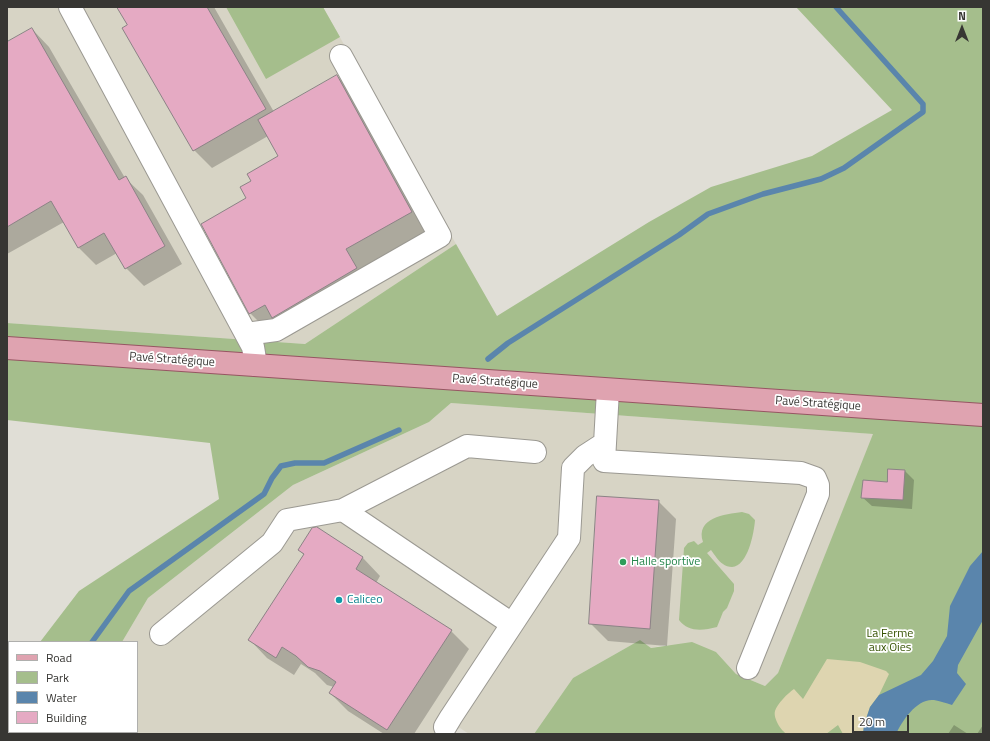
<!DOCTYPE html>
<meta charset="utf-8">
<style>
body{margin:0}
#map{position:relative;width:990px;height:741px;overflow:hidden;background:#e0ded6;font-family:"Titillium Web",sans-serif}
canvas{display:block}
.frame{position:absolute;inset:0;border:8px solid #373633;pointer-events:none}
.legend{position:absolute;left:8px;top:641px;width:130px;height:92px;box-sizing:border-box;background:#fff;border:1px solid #afafad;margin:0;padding:5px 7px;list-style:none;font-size:12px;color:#373633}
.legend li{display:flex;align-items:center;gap:8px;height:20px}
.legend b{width:20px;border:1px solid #afafad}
.north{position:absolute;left:942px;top:8px;width:40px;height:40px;-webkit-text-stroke:3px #fff;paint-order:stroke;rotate:0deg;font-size:11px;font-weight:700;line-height:16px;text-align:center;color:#373633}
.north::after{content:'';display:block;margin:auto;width:14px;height:18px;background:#373633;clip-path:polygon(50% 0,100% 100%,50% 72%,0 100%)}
.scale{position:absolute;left:852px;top:715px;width:57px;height:18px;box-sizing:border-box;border:2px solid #373633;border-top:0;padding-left:5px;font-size:12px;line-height:14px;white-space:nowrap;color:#373633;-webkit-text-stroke:3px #fff;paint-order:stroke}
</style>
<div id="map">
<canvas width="990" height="741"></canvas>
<div class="frame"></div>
<ul class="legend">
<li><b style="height:5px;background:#dfa3b0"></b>Road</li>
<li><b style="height:11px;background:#a5be8c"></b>Park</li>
<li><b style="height:11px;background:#5a85ac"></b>Water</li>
<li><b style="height:11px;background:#e5aac3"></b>Building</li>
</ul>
<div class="north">N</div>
<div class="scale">20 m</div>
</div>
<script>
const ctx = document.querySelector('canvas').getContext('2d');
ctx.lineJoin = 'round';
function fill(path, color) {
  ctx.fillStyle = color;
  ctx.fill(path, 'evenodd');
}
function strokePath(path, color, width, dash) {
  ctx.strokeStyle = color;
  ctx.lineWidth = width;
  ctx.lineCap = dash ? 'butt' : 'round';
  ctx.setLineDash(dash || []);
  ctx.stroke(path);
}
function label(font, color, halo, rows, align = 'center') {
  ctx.font = font + ' "Titillium Web",sans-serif';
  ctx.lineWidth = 3.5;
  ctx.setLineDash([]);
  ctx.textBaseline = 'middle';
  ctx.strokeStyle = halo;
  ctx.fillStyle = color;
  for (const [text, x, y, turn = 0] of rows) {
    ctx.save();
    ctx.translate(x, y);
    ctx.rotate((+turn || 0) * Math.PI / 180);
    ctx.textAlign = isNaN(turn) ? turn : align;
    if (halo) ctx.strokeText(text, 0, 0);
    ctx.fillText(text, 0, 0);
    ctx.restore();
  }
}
const built = new Path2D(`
 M7,7H323L456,244L305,344L7,323Z
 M451,403L874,434L778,673L765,686L736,674L716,652L664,645L651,648L640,640L573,678L534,734H469L460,728L448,734H129L127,732H137V642H122L148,598L293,485L429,422Z`);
const green = new Path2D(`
 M226,7H323L340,37L266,79Z
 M796,7H983V734H534L573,678L640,640L651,648L692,642L716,652L736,674L765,686L778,673L873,434L451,403L429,422L293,485L148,598L122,642H40L79,591L219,499L210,443L7,420V323L305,344L456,244L497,316L649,222L711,187L812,156L892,110Z
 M742,512L749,514L755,520C754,533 748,566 732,567C729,567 725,566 723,564C718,561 715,555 711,550L707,553L734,584V591L727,608L723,612L717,627C702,631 688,632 679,620L684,548L688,543L694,541L698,545L703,542C695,518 725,514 742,512Z
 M9,682V732H127L129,734H7V684Z`);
const sand = new Path2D(`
 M827,659L860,662L886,671L889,674L879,695L870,707L864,725L863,734H843L838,725L826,734H787C781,731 773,718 775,711C777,704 788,693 794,689L803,699Z`);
const water = new Path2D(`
 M983,551V620L958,665L957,673L966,684L952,705C946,703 940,701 934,700C917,698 902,721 896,734H863L864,725L870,707L879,695L921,675L933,661L947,636L950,606L970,566Z`);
const shadow = new Path2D(`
 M118,7H214L274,112L337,76L355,94L429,230L374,286L291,335L280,324L268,331L250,313L247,199L252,181L279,156L268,136L212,168L194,150Z
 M32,29L49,47L125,178L143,195L182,264L144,286L126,268L117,253L96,265L78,247L64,222L7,254V43Z
 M905,471L914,480L912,509L872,506L862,497L888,483Z
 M658,501L676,519L667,646L608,641L590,623Z
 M316,528L363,558L380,576L376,583L451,631L469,649L414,734H384L348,711L330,693L334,687L327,685L315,673L301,664L294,675L267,658L250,640L304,555L299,550Z
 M954,725L968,734H948Z
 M983,725V734H977Z`);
const stream = new Path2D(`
 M488,359L508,343L679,235L708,214L763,194L821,179L844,168L923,112V104L836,7
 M92,642L129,591L264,494L272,478L281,466L295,463H324L399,430
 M25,734L27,732`);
const building = new Path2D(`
 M117,7H207L266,109L193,151L122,28L127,25Z
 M32,28L119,180L126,176L165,246L125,269L104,233L78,248L51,201L7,227V42Z
 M337,75L412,212L346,249L357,268L272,318L265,305L249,314L201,224L246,198L240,187L251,181L247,174L278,156L258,120Z
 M888,469L905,470L903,500L861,498L863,480L887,482Z
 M597,496L659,500L650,629L589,624Z
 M317,527L363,557L356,569L452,630L387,730L329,693L336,682L320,671L308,667L296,656L282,647L276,658L248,640L304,554L298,550L312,528Z`);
const minor = new Path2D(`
 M70,7L253,347L256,365
 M246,334L276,330L440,236L341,56
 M608,390L604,461L801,473L815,478L818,485V494L748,668
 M343,510L467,446L535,452
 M161,634L272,543L287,520L343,510L512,624
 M445,727L451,717L569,538L573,468L585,456L605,443`);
const major = new Path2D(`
 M7,348L983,415`);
const markers = [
 [623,562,4,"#2e9e5b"],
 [339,600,4,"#0f9aa8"]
];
const streetNames = [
 ["Pavé Stratégique",172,360,4],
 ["Pavé Stratégique",495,382,4],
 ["Pavé Stratégique",818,404,4]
];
const leisureNames = [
 ["Halle sportive",631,562]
];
const cultureNames = [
 ["Caliceo",347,600]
];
const parkNames = [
 ["La Ferme",890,634],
 ["aux Oies",890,648]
];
fill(built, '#d7d4c5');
fill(green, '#a5be8c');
fill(sand, '#ded5b0');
fill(water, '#5a85ac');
fill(shadow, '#0003');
strokePath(stream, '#5a85ac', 5.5);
fill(building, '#e5aac3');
strokePath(building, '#8c8386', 1);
strokePath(minor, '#9b9992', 24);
strokePath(major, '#965562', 24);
strokePath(minor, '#fff', 22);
strokePath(major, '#dfa3b0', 22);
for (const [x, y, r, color] of markers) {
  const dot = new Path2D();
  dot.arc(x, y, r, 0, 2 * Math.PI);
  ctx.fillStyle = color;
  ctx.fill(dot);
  strokePath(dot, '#fff', 1.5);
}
label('12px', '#373633', '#fff', streetNames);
label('12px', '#27864d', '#fff', leisureNames, 'left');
label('12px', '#0d838f', '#fff', cultureNames, 'left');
label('12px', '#355202', '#fff', parkNames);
</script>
